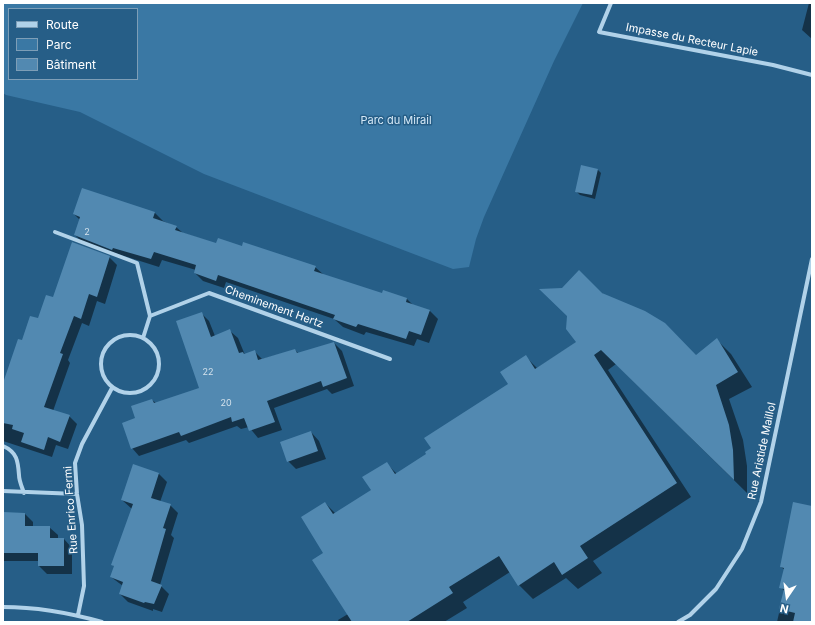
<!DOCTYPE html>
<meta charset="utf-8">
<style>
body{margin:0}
#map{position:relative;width:815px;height:625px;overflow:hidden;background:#265e87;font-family:Inter,sans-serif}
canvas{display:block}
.frame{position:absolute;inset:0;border:4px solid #fff;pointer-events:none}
.legend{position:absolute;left:8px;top:8px;width:130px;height:72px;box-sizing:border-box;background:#265e87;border:1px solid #7d9eb7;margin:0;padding:5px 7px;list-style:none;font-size:12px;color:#fff}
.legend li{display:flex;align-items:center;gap:8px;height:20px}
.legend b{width:20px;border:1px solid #7d9eb7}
.north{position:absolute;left:767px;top:577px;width:40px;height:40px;-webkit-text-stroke:3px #265e87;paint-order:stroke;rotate:193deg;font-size:11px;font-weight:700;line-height:16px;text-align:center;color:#fff}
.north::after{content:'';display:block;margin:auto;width:14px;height:18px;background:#fff;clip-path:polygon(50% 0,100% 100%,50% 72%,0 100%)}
</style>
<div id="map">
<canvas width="815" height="625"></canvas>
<div class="frame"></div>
<ul class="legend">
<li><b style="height:5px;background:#b1d2e9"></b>Route</li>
<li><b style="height:11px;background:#3a78a4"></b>Parc</li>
<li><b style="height:11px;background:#5289b1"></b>Bâtiment</li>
</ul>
<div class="north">N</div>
</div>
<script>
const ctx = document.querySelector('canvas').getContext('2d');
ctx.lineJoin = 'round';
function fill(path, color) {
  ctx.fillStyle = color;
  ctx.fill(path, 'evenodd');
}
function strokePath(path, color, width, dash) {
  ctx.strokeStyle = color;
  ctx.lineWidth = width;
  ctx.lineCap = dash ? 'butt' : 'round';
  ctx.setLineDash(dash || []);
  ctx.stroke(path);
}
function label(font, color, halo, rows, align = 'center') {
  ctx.font = font + ' Inter,sans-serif';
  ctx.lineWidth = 3;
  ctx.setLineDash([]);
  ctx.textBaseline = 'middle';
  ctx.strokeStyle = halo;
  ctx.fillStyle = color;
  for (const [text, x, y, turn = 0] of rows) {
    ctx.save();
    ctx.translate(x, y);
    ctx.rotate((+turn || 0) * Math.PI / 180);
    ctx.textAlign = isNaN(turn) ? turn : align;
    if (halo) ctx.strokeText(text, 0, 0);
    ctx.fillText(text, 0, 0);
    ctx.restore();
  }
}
const green = new Path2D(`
 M3,3H583L554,61L484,217L476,239L469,267L453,269L204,174L80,112L6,95L3,93ZM9,9H137V79H9Z`);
const shadow = new Path2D(`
 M809,3H812V39L802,30Z
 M597,169L601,173L595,199L580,195L576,191Z
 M155,213L163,221L176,227L183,233L217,244L315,267L324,275L383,295L407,299L413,305L430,311L438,319L429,343L417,339L414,346L366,332L364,335L343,327L334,319L226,282L224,288L203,281L195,273L196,270L162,260L159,267L83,243L75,235L80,220L74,214Z
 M109,257L117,265L105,304L97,301L89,326L82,323L68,360L70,363L53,411L69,416L77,424L68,449L56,445L52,457L3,441V386L22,341L54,298Z
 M602,293L696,356L717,340L731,354L752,387L729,399L743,440L747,466V493L616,364L608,370L691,497L593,561L602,573L578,589L566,578L533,599L519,585L510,572L463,602L467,608L444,622H339L338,620L348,614L324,554L325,503L336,514L372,490L386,463L397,474L427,454L432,448L509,384L526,357L537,368L577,342Z
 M201,313L209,321L215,336L230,331L238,338L245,355L254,351L262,359L295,350L299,354L334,343L342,351L354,386L332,394L327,389L274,408L282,430L258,438L249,427L241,429L237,426L189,443L186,440L139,456L132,448L136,419L152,400L156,403L201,388Z
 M311,432L319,441L326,459L296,469L288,461Z
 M133,466L159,474L167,482L160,502L170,505L178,513L171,535L174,538L160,585L169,594L162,612L153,609V611L128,602L120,594L123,586L111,577L115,567L113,565L132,509L122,500Z
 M812,507V622H777L784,591L781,587L785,570L781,567Z
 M3,513L25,514L33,522V527H49L58,535V539H64L72,548V574H47L39,566V561H3Z`);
const building = new Path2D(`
 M581,165L598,169L592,195L575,192Z
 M82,188L155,212L153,218L177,226L175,230L216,243L218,238L242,246L243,242L316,266L314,271L382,293L383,290L407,298L406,302L430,310L421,335L409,331L406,339L358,324L356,327L333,319L335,315L218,275L216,281L194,273L196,265L154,252L151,259L113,248L112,250L74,235L80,217L73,214Z
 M72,242L110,256L97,297L89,294L81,319L74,316L60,353L63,354L44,407L70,415L60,442L48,437L44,450L21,442L24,433L12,429L13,425L3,423V383L18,339L22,340L30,316L38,318L46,295L53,297Z
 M579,270L602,293L645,311L665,323L696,355L717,338L738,372L716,385L729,425L733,450L734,480L601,350L594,355L677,483L580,546L588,558L562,575L554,562L518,586L499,556L449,587L453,593L407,622H352L312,560L323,553L301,517L325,502L333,514L371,490L362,477L387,462L395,474L426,454L425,452L431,448L424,438L508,384L500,372L526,355L535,369L576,342L566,329L567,316L539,289L562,288Z
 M202,312L211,337L230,329L239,353L243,352L244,354L255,350L258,360L295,349L297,353L334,342L347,378L323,387L321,381L267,401L275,422L249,431L244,418L232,422L231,417L181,436L179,432L131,449L122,423L135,418L131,406L152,399L154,403L199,388L176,321Z
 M311,431L318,451L287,462L280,442Z
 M133,464L159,473L151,498L171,504L163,528L166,529L151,581L162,585L154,604L145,602L144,603L119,594L123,582L110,577L114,566L111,565L133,504L121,500Z
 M793,502L812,506V622H793L795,613L779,609L784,589L779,588L784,568L780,567Z
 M3,512L25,513V526H50V538H64V566H38V553H3Z`);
const street = new Path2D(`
 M611,3L599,32L773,65L812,75
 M55,232L137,263L150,316L209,293L390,359
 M101 364a29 29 0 1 1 58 0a29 29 0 1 1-58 0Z
 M143,338L150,316
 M3,446C17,452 18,461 19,475C19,481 22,487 24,493
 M3,491L77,494
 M3,607C36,607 70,613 102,622
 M78,615L84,586L82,525L77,494L75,463L82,444L112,388
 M678,622L690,615L716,589L742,549L761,502L812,259`);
const numberNames = [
 ["2",87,232],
 ["22",208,372],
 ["20",226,403]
];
const streetNames = [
 ["Impasse du Recteur Lapie",692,40,11],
 ["Cheminement Hertz",274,307,20],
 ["Rue Aristide Maillol",762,451,-78],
 ["Rue Enrico Fermi",71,510,-94]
];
const parkNames = [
 ["Parc du Mirail",396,121]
];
fill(green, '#3a78a4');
fill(shadow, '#0007');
fill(building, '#5289b1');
strokePath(street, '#b1d2e9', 4);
label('9px', '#d4e2ec', null, numberNames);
label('11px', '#fff', '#265e87', streetNames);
label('11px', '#d5e9f7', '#265e87', parkNames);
</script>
